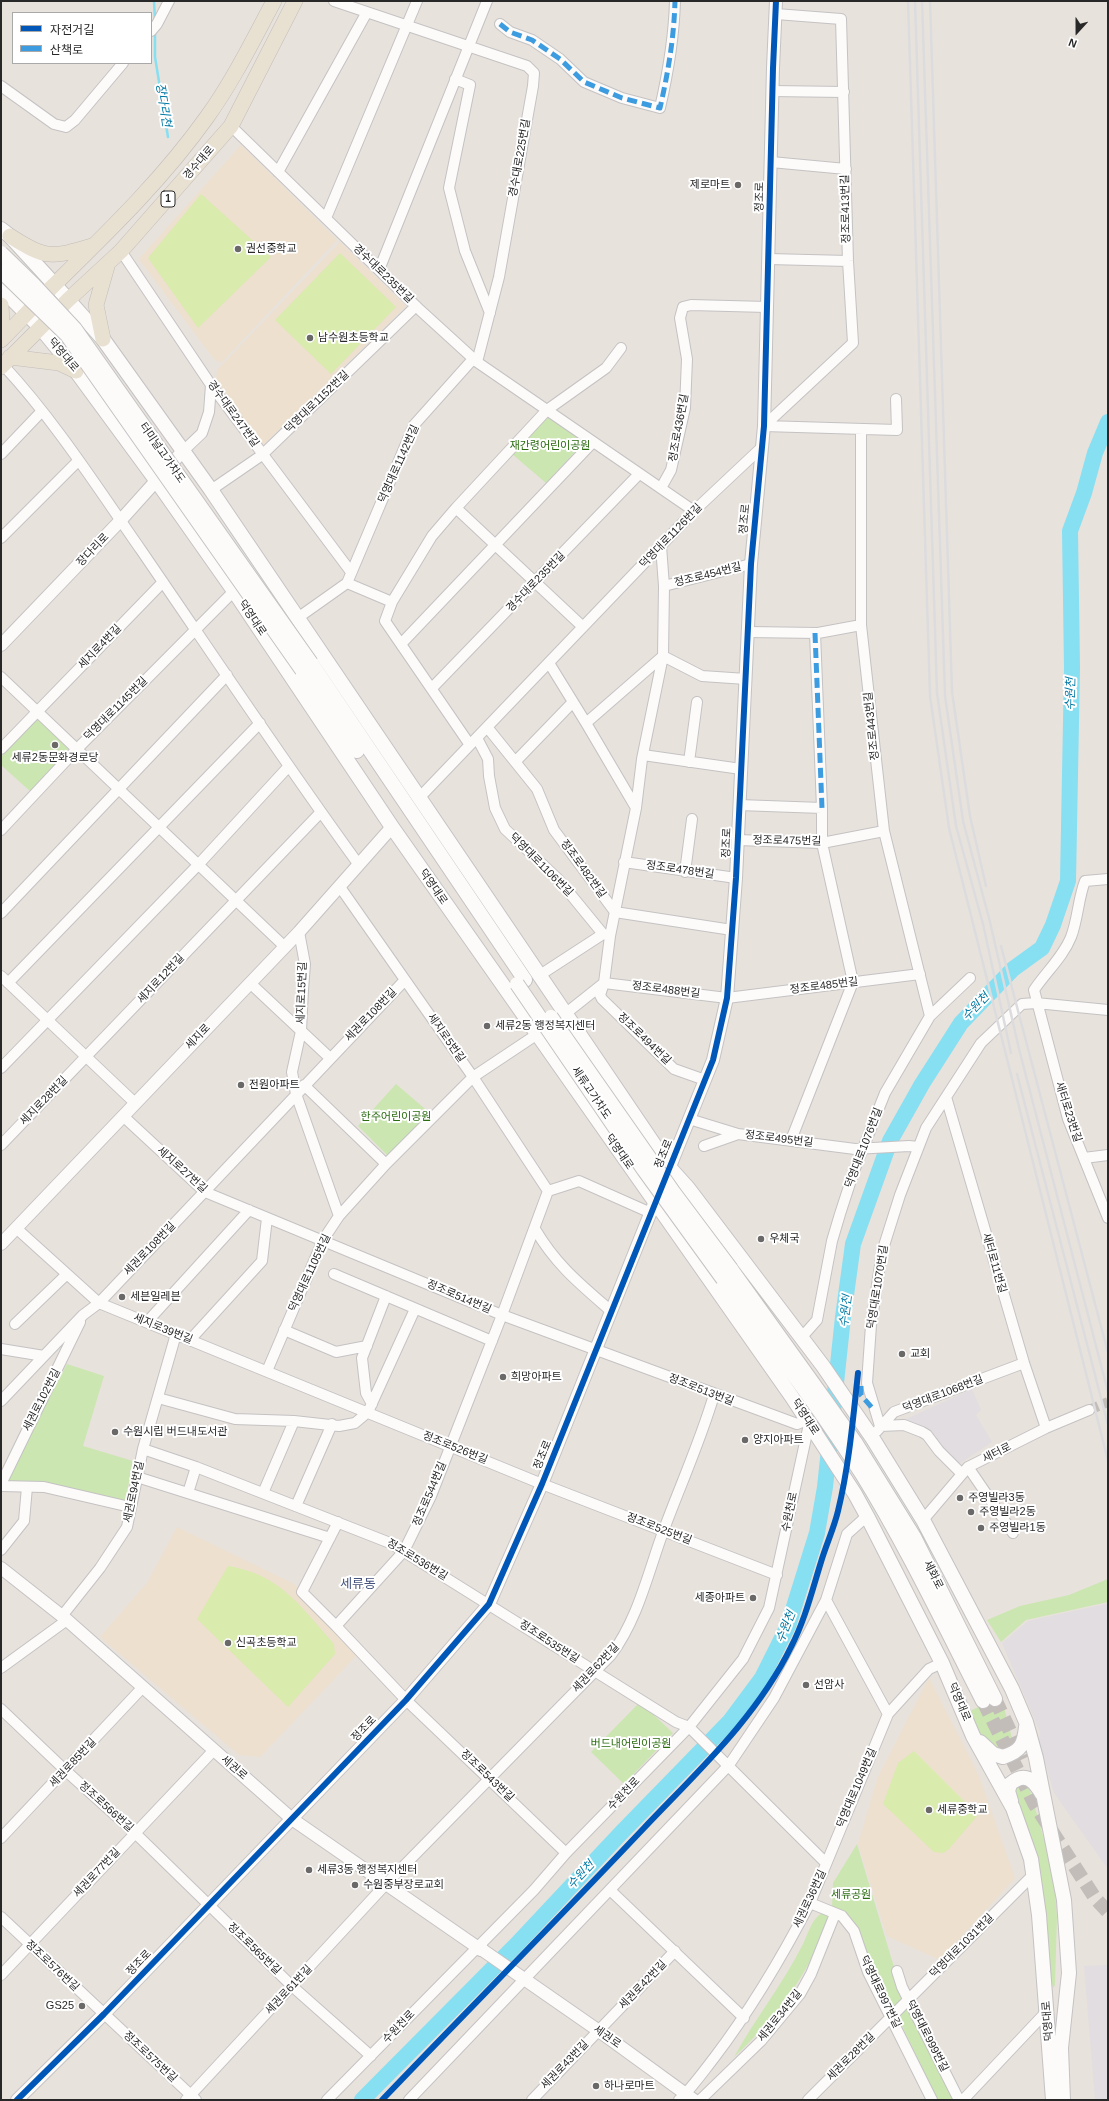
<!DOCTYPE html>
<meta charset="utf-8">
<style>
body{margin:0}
#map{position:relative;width:1109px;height:2101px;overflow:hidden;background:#e8e2dc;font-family:Helvetica,"Noto Sans KR",sans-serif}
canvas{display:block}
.frame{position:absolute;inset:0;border:2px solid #282828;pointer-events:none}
.legend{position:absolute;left:12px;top:12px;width:140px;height:52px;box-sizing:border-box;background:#fff;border:1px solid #a9a9a9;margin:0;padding:5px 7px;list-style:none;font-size:12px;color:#282828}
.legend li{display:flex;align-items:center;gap:8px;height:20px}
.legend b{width:20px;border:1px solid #a9a9a9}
.north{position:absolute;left:1057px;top:12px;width:40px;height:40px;-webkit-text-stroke:3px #fff;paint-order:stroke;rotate:201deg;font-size:11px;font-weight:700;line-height:16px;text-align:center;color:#282828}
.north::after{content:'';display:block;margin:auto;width:14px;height:18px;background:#282828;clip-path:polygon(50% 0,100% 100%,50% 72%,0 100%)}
</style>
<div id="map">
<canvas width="1109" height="2101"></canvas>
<div class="frame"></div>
<ul class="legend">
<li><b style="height:5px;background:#0057b8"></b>자전거길</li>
<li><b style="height:5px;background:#3d9ce0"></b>산책로</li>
</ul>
<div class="north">N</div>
</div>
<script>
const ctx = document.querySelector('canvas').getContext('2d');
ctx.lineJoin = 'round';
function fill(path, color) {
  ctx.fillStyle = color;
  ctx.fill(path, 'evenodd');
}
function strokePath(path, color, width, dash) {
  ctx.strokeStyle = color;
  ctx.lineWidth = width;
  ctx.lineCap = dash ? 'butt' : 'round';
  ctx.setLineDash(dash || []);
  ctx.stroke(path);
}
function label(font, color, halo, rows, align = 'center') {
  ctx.font = font + ' Helvetica,"Noto Sans KR",sans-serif';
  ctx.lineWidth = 4;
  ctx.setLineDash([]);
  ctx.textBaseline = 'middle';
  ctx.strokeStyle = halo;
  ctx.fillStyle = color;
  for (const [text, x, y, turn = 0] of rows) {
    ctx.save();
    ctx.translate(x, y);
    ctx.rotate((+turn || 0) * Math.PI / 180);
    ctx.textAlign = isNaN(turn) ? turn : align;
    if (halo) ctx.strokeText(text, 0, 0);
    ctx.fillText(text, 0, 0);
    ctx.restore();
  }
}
const industrial = new Path2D(`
 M972,1389L981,1410L976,1415L992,1442L959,1464L942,1448L902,1421Z
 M1106,1604L1108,1605V1869L1054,1793L1039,1742L1040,1732L1002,1643L1028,1621Z
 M1108,1965V2100H1095L1084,1966Z`);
const education = new Path2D(`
 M241,145L337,240L221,363L214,359L139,259Z
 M340,242L406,306L262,446L216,381L217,370Z
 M177,1527L294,1584L355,1648L357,1655L260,1757L239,1755L100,1637L147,1583Z
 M929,1678L978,1774L1015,1878L940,1960L887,1936L858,1844L878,1777Z`);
const green = new Path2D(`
 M548,416L585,441L546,483L512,454Z
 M35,720H41L68,745V751L31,792L1,765V757Z
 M396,1084L431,1114L389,1157L358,1126Z
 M67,1364L104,1376L83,1446L133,1461L125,1503L4,1483Z
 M1108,1579V1602L1026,1620L1001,1642L987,1620L1020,1606L1069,1595Z
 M1001,1696L1013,1742L1007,1752L983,1742L970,1711Z
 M640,1702L673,1733L624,1784L591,1752Z
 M1018,1787H1029L1051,1863L1055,1891L1057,1917L1055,1985L1053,1988L1014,1791Z
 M857,1844L900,1987L953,2100H938L856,1931L832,1908L833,1883Z
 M822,1913L827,1914C829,1922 824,1929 821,1937C803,1983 770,2024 734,2057C755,2019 782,1985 802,1946C808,1935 811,1919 822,1913Z`);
const pitch = new Path2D(`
 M201,194L271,257L198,328L148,258Z
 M340,253L396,307L331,374L275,320Z
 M228,1566C280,1574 301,1607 334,1644L335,1654L288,1707L197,1619Z
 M914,1751L978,1815L948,1850L943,1853L934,1852L883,1804L898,1763Z`);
const stream = new Path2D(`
 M154,1L155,20
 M155,33V57L168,137`);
const river = new Path2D(`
 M362,2100L516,1945L622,1832L730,1721L762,1678L788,1626L817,1533L825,1487L843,1317L853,1244L890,1141L922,1084L961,1023L1013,969L1042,948L1053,925L1068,881L1072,668L1070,531L1084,493L1095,453L1108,422`);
const minorTunnel = new Path2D(`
 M1089,1410L1108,1402`);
const secondaryTunnel = new Path2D(`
 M995,1699L1023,1759
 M983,1701L1035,1805L1095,1898L1108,1912`);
const minor = new Path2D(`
 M334,1L527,66L534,73L533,86L499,277L477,362
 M500,24L510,32L532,40L560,59L584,82L622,98L660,108C668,73 674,38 675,1
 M151,31L157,24L169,1
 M455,79L470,85L449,188L465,251L490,313
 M1,86L54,124L66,127L75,120L123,63
 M772,91L844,92
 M231,126L420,310L477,362L694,511
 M771,162L846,169
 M278,172L367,12
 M326,218L417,1
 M121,251L211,385L351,572
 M769,259L848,261
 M379,270L487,1
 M3,365C55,421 97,487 141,550C213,655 284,762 359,865
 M764,426L853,343L848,261L841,19L776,14
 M764,426L897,430L896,399
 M861,430V625L884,831L930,1016
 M182,452L202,433L209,412L211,385
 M1,454L42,411
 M661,488L671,470L685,408L687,359L680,318L683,307L691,305L767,307
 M211,490L262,455L416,306
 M456,508L583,627
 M1,538L78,461
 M347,583L392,602L385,621L470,745
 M664,586L751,564
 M392,602L432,536L456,508L547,410L606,368L621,348
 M299,617L347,583L414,425L473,359
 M748,632L818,633L861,625
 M815,633L822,808
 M401,644L593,442
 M549,663L586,723L636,808
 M1,677L285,947
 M432,688L639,474
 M586,723L663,656L702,676L746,679
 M487,727L537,789L554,830L615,912L732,930
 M477,738L488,759L489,776L495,808L505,829L558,879L603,934L610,936
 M1,749L163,582
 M643,755L741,769
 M515,762L573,702
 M689,762L697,702
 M420,797L694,511L761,448
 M739,805L822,808V843L853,982L791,1140
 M1,830L76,750L234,591
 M738,840L822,843L884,831
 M624,862L736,878
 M685,872L692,819
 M1108,879L1085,881C1078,899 1078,919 1071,937C1063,957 1046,972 1034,990L1068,1119L1108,1218
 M340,887L473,1077L548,1191L502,1315L431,1496L404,1551L336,1626L406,1700L566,1853
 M1,913L227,675
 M299,932L305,964L303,990L301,1031L292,1072L296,1094L339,1216
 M540,975L603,934
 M1,976L135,1103
 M8,983L260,723
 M250,983L330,1058
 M565,1014L604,983L610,936L636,808L642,759L663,656L664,586L661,546
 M1,1068L198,865L289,766
 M705,1080L674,1069L602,999L600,995L604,983L727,998L920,974
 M304,1085L386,1164
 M946,1097L1024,1363L1046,1428
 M123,1116L205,1192L502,1315L797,1424L807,1420
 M689,1119L738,1134L855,1149L909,1146L918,1147
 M1,1145L321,812
 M704,1146L738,1134
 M1084,1158L1108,1155
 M548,1191L579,1181L651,1213
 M16,1228L99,1303L542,1484L777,1575
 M535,1229C556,1265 580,1284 611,1311
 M334,1274L492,1341
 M147,1322L249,1210
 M15,1324L66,1275
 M284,1330L336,1352L367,1346
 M801,1338L817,1320L832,1241L840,1214L854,1171L885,1093L930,1016L970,978
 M190,1340L262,1261L267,1218
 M1,1349L44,1356
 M267,1371L323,1240L339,1216L386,1164L473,1077L536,1035
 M158,1398L235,1419L294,1421L339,1426L355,1423L368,1412L415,1309
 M1,1401L83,1315L99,1303L405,980
 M372,1404L366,1393L362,1358L386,1296
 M880,1426L867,1383L871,1325L882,1252L900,1195L926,1128L981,1043L1022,1004L1036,1003L1108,1010
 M880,1426L904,1425L922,1432L927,1435L939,1451L962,1474
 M877,1431L894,1412L1024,1363
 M143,1449L196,1467L390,1543L676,1722L689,1727L826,1863
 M968,1467L1013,1533
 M137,1477L330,1538
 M1,1484L80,1322
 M1,1486L44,1487L130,1507
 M188,1493L196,1467
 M263,1493L294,1421
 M296,1506L332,1424
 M923,1520L968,1467L1046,1428L1089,1410
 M1,1550L24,1521L27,1487
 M826,1600L888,1714
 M62,1616L100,1568L127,1527L143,1449L176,1334
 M336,1626L302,1592L338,1522
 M1,1668L67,1620
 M1,1709L66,1771L134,1832L293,1987L371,2056
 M1,1838L143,1687
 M610,1890L744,2018
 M810,1903L842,1916L854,1931L868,1972L932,2100
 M1,1917L196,2100
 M897,1971L902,1987L959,2100
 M1,1975L214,1750
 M186,2100L386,1884L611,1655C638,1619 648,1573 663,1532C680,1486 700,1442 714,1395
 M327,2100L534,1890L566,1853L689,1727L743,1659L769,1608L809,1424
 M409,2100L729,1765L774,1698L826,1600L847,1534L867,1516
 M532,2100L675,1951
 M679,2100C692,2088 703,2072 714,2058C752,2008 781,1959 810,1903L888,1714L929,1669L942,1663
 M700,2100L761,2041L800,1994L811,1974L835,1914
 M808,2100L1033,1875
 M963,2100L1048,2010`);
const tertiary = new Path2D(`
 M1,645L120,521L182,452
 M667,1174L713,1060L727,998L736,878L751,564L764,426L773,68L776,1
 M1,1244L299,932L392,827
 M1,1568L67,1620L292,1819L477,1947
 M481,1949L599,2031L694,2100
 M17,2100L104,2014L406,1700L489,1604L542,1484L658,1194`);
const secondary = new Path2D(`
 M1,229L10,236L54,284L103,339L211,490L670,1168L688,1188L823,1366L873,1439L923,1520L1012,1689L1026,1722L1036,1758L1064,1900L1069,1973L1061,2048L1063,2100
 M1,288L40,327L76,371L156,480L234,591L392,827L792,1397L855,1494L867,1516L942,1663L973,1736L1013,1808L1031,1859L1039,1915L1053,2100
 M311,663L525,980
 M302,670L357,751
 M731,1269L855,1442L914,1537L995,1699
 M723,1279C770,1343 819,1407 862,1474C907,1547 944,1625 983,1701
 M980,1742L993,1754L1003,1757C1021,1751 1024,1745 1026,1727
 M1011,1801L1008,1791L1010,1784C1025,1771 1034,1780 1042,1794
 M477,1947L481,1949`);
const primary = new Path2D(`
 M10,236C46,259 52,258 92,246
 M1,305L3,338
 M103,339L96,305L108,263
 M1,340C19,322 36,303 54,285C108,232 163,179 207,117C233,81 253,40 274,1
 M10,357L59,363L76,371
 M1,367L68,300L121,251L231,126L295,1`);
const rail = new Path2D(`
 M908,1L930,696L949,828L1108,1461
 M915,1L937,693L956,826L983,924L1011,1053
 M922,1L945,696L963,821L990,922L1019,1049L1108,1392
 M930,1L952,692L970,816L986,886
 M1001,946L1108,1353
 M1017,1074L1108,1425`);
const secondaryBridge = new Path2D(`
 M1,253L33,284L75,329L311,663
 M1,271L67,335L302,670
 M517,984L644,1170L723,1279
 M551,1017L674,1193L731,1269`);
const quiet = new Path2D(`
 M500,24L510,32L532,40L560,59L584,82L622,98L660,108C668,73 674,38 675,1
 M815,633L822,808
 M861,1386V1395L874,1410`);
const cycleway = new Path2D(`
 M17,2100L104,2014L406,1700L489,1604L542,1484L713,1060L727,998L736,878L751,564L764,426L773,68L776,1
 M382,2100C469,2009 558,1919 644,1828C697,1772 757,1717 791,1647C805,1620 812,1591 821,1562C826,1545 834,1528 838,1511C849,1466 853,1419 858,1373`);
const markers = [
 [738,185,4,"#6b6967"],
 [238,249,4,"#6b6967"],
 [310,338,4,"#6b6967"],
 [55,745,4,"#6b6967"],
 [487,1026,4,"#6b6967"],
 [241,1085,4,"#6b6967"],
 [761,1239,4,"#6b6967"],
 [122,1297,4,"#6b6967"],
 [902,1354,4,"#6b6967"],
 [503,1377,4,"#6b6967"],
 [115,1432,4,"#6b6967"],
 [745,1440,4,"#6b6967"],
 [960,1498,4,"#6b6967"],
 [971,1512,4,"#6b6967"],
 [981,1528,4,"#6b6967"],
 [753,1598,4,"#6b6967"],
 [228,1643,4,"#6b6967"],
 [806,1685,4,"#6b6967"],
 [929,1810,4,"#6b6967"],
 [309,1870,4,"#6b6967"],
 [355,1885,4,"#6b6967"],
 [82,2006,4,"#6b6967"],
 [596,2086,4,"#6b6967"]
];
const shields = [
 [168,199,14]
];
const shieldNames = [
 ["1",168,199]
];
const streetNames = [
 ["경수대로225번길",520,158,-80],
 ["경수대로",199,163,-49],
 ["정조로",760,197,-89],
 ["정조로413번길",846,209,-91],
 ["경수대로235번길",383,274,44],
 ["덕영대로",63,355,50],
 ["덕영대로1152번길",317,402,-44],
 ["경수대로247번길",233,414,54],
 ["정조로436번길",679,428,-80],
 ["터미널고가차도",162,453,55],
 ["덕영대로1142번길",399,464,-66],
 ["정조로",745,519,-85],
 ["덕영대로1126번길",671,536,-46],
 ["장다리로",93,550,-46],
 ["정조로454번길",708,575,-14],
 ["경수대로235번길",536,582,-46],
 ["덕영대로",252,618,56],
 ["세지로4번길",100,647,-46],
 ["덕영대로1145번길",116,709,-45],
 ["정조로443번길",872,726,-96],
 ["정조로475번길",787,841,1],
 ["정조로",727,843,-88],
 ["덕영대로1106번길",541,865,45],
 ["정조로482번길",583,869,54],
 ["정조로478번길",680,870,8],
 ["덕영대로",433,887,55],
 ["세지로12번길",161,979,-47],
 ["정조로485번길",824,986,-7],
 ["정조로488번길",666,990,7],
 ["세지로15번길",302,993,-88],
 ["세권로108번길",371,1015,-46],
 ["세지로",198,1037,-46],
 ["세지로5번길",446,1038,55],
 ["정조로494번길",644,1039,44],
 ["세류고가차도",591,1093,56],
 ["세지로28번길",44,1101,-46],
 ["새터로23번길",1068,1112,72],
 ["정조로495번길",779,1139,7],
 ["덕영대로1076번길",864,1148,-69],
 ["덕영대로",619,1152,55],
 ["정조로",664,1154,-68],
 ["세지로27번길",182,1170,42],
 ["세권로108번길",150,1249,-46],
 ["새터로11번길",994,1263,74],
 ["덕영대로1105번길",310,1273,-65],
 ["덕영대로1070번길",878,1287,-81],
 ["정조로514번길",459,1297,23],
 ["세지로39번길",163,1329,22],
 ["정조로513번길",701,1390,21],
 ["덕영대로1068번길",943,1394,-21],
 ["세권로102번길",42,1400,-63],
 ["덕영대로",805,1417,57],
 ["정조로526번길",455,1448,22],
 ["새터로",997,1453,-27],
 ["정조로",543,1455,-68],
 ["세권로94번길",134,1492,-78],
 ["정조로544번길",430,1494,-67],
 ["수원천로",790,1512,-78],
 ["정조로525번길",659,1529,21],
 ["정조로536번길",417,1560,31],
 ["세화로",933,1575,63],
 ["정조로535번길",549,1642,33],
 ["세권로62번길",596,1668,-47],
 ["덕영대로",959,1702,67],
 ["정조로",364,1729,-46],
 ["세권로85번길",73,1763,-47],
 ["세권로",234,1768,41],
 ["정조로543번길",487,1776,44],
 ["덕영대로1049번길",857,1788,-67],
 ["수원천로",624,1794,-46],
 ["정조로566번길",106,1807,42],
 ["세권로77번길",97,1873,-47],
 ["세권로36번길",810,1899,-65],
 ["덕영대로1031번길",962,1946,-45],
 ["정조로565번길",254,1949,44],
 ["정조로",139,1963,-46],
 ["정조로576번길",52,1966,43],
 ["세권로42번길",643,1985,-46],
 ["세권로61번길",289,1990,-47],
 ["덕영대로997번길",880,1992,64],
 ["세권로34번길",780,2016,-51],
 ["덕영대로",1048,2021,-94],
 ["수원천로",399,2027,-46],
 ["덕영대로999번길",927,2036,63],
 ["세권로",607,2037,35],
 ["정조로575번길",150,2057,43],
 ["세권로28번길",851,2057,-45],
 ["세권로43번길",565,2065,-46]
];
const poiNames = [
 ["제로마트",730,185,"right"],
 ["권선중학교",246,249],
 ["남수원초등학교",318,338],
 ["세류2동문화경로당",55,758,"center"],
 ["세류2동 행정복지센터",495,1026],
 ["전원아파트",249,1085],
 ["우체국",769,1239],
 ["세븐일레븐",130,1297],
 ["교회",910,1354],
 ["희망아파트",511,1377],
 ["수원시립 버드내도서관",123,1432],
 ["양지아파트",753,1440],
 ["주영빌라3동",968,1498],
 ["주영빌라2동",979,1512],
 ["주영빌라1동",989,1528],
 ["세종아파트",745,1598,"right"],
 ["신곡초등학교",236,1643],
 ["선암사",814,1685],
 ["세류중학교",937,1810],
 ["세류3동 행정복지센터",317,1870],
 ["수원중부장로교회",363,1885],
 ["GS25",74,2006,"right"],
 ["하나로마트",604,2086]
];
const parkNames = [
 ["재간령어린이공원",550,446],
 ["한주어린이공원",396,1117],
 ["버드내어린이공원",631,1744],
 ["세류공원",851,1895]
];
const waterNames = [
 ["장다리천",163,105,81],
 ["수원천",1071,694,-89],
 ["수원천",976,1007,-46],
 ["수원천",846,1311,-83],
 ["수원천",786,1627,-68],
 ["수원천",581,1875,-47]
];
const quarterNames = [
 ["세류동",358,1584]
];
fill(industrial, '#e1dde0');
fill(education, '#ede0cf');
fill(green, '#cbe6b1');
fill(pitch, '#d9ebad');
strokePath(stream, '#87dff2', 2.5);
strokePath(river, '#87dff2', 16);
strokePath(minorTunnel, '#c2bdb8', 10, [10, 5]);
strokePath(secondaryTunnel, '#c2bdb8', 14, [14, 7]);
strokePath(minor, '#c4c2c3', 12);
strokePath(tertiary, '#c4c2c3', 14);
strokePath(secondary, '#c4c2c3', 16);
strokePath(primary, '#c0bdbb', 16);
strokePath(minor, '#fcfbfa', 10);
strokePath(tertiary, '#fcfbfa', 12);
strokePath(secondary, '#fcfbfa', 14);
strokePath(primary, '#e8e0d0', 15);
strokePath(rail, '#dcdcde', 2.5);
strokePath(secondaryBridge, '#c4c2c3', 16, []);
strokePath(secondaryBridge, '#fcfbfa', 14);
strokePath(quiet, '#3d9ce0', 5, [10, 5]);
strokePath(cycleway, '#0057b8', 6);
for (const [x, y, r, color] of markers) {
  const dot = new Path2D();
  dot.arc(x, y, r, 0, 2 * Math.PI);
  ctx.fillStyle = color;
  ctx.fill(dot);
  strokePath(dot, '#fff', 1.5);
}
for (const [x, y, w] of shields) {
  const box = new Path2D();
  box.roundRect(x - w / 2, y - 8, w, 16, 3);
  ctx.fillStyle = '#fff';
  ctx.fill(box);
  strokePath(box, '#282828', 1);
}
label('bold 10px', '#282828', null, shieldNames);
label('11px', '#282828', '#fff', streetNames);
label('11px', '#282828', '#fff', poiNames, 'left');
label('11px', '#2b6c11', '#fff', parkNames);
label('italic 12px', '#0078a4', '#fff', waterNames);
label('13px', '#44527d', '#fff', quarterNames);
</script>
